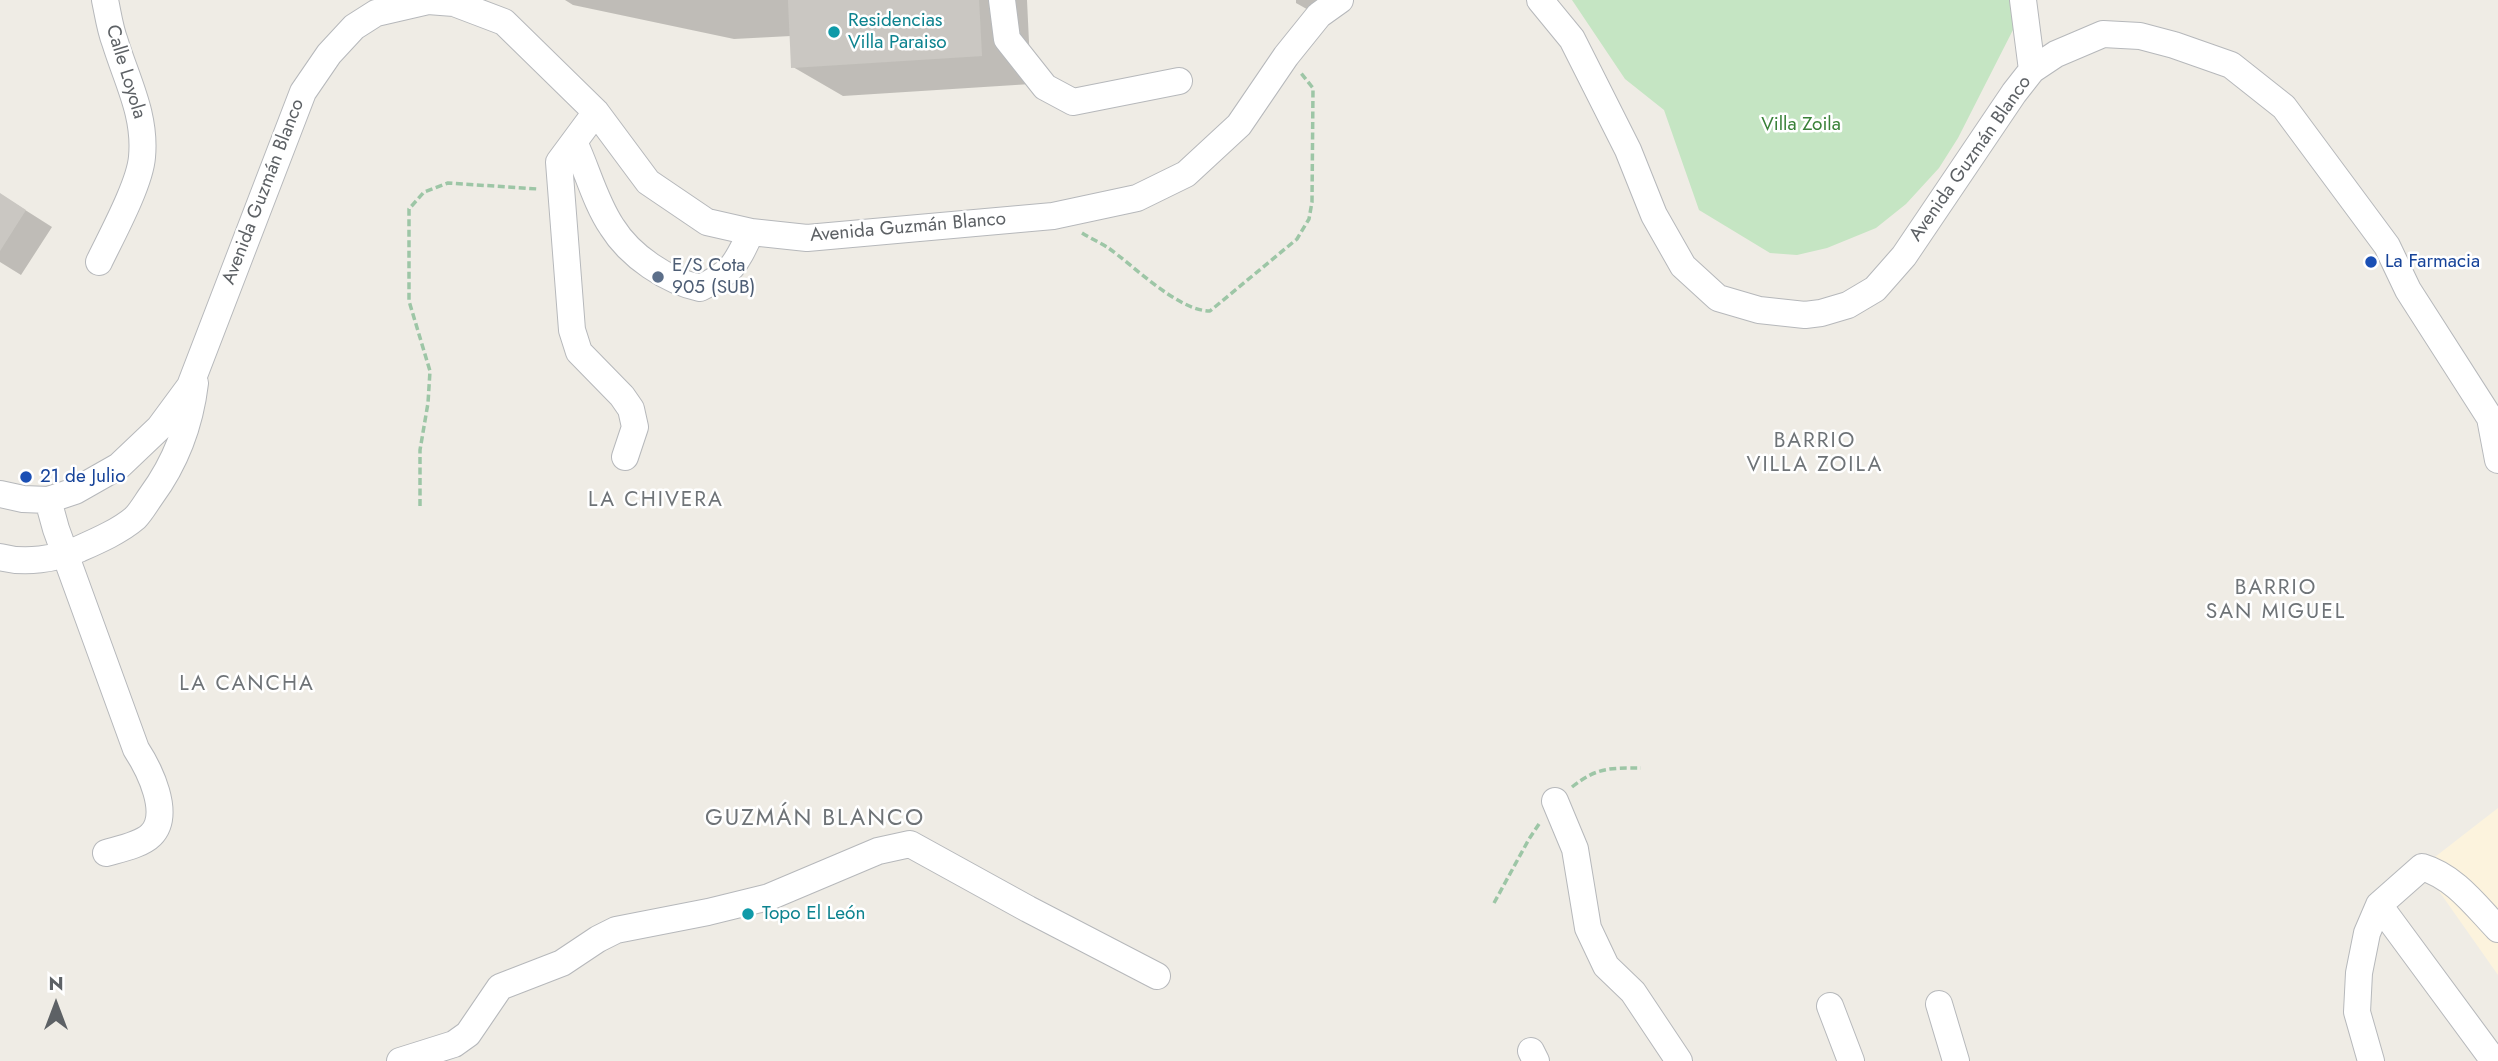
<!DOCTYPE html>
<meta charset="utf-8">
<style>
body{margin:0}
#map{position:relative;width:2498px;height:1061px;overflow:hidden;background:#efece5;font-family:Jost,sans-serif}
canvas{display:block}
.north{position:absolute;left:21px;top:970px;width:70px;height:70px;-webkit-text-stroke:5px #fff;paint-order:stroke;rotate:0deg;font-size:19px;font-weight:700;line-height:28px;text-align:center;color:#5d6165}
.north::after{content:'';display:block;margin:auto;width:24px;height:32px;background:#5d6165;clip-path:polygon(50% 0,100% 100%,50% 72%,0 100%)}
</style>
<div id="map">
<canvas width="2498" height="1061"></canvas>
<div class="north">N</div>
</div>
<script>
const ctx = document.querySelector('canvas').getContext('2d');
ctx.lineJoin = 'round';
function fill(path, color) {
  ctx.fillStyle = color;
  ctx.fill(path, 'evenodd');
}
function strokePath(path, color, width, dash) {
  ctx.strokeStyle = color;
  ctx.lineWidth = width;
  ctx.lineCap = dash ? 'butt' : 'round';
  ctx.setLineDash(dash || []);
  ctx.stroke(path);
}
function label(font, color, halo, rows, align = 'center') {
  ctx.font = font + ' Jost,sans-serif';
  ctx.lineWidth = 5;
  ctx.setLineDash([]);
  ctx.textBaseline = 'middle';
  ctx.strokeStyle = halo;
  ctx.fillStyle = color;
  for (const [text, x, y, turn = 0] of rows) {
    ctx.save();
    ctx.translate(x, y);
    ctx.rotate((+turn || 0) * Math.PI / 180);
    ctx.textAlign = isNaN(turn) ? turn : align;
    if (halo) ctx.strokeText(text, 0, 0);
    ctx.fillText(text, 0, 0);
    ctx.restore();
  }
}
const commercial = new Path2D(`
 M2498,808V975L2422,867Z`);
const green = new Path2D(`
 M1572,0H2017V22L1958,138L1939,168L1906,204L1876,228L1827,248L1797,255L1770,253L1699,210L1664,110L1625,79Z`);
const shadow = new Path2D(`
 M565,0H1027L1031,84L843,96L793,67L791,36L734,39L573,5Z
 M1296,0H1324L1312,12L1296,3Z
 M0,194L52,227L21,275L0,262Z`);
const building = new Path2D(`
 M788,0H979L982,56L791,68Z
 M0,193L26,210L0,251Z`);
const path = new Path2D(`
 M1082,233C1090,238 1099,242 1107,247C1133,265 1178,311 1210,311L1297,239L1309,219L1312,202L1313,88L1300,72
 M420,506V450L428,403L430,371L409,301V209L424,192L448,183L538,189
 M1572,787C1597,767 1610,768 1641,768
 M1494,903L1529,839L1541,821`);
const minor = new Path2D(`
 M1002,0L1007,39L1045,87L1073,102L1179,81
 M1540,0L1572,39L1628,150L1654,215L1683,266L1718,298L1759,310L1805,315L1821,313L1848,305L1875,289L1904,256L2014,93L2032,70L2056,54L2103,34L2140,36L2174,45L2231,65L2284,107L2387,246L2408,290L2490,418L2498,460
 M2023,0L2032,70
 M596,112L559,162L572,330L579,352L622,396L631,409L635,427L625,457
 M574,142C587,169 595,202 612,227C630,256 667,281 700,288C733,272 736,264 751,232
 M99,262C111,237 140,184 142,157C146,115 127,81 115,42C110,29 108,14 105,0
 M0,494L23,499L48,500L75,491L119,466L159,428L190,386L303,92L329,54L354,27L376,13L428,1L454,3L504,22L596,112L648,182L707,222L751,232L807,238L1053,216L1137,198L1186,174L1239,125L1286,56L1319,15L1340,0
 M48,500L56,529L136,749C149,769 172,814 151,835C141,845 120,849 106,853
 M0,557C25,564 56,559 79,549C97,541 120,531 135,518C141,512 146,503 151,496C176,462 190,425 195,383
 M1555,801L1575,849L1588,928L1606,966L1633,992L1679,1061
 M2379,905L2494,1061
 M1939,1004L1956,1061
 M1830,1006L1851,1061
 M1531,1051L1536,1061
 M400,1061L454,1044L468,1034L500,987L562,963L598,939L616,930L708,912L769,897L878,851L910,844L1028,909L1157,976
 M2371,1061L2357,1012L2359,973L2367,933L2379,905L2422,867C2455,877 2475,905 2498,929`);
const markers = [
 [834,32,7,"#0f9aa8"],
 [2371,262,7,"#1a4fb4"],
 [658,277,7,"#5c6f8a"],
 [26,477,7,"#1a4fb4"],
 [748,914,7,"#0f9aa8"]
];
const cultureNames = [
 ["Residencias",848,21],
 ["Villa Paraiso",848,43],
 ["Topo El León",762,914]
];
const streetNames = [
 ["Calle Loyola",125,72,73],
 ["Avenida Guzmán Blanco",1971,159,-55],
 ["Avenida Guzmán Blanco",264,192,-69],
 ["Avenida Guzmán Blanco",908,228,-5]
];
const parkNames = [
 ["Villa Zoila",1801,125]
];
const transitNames = [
 ["La Farmacia",2385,262],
 ["21 de Julio",40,477]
];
const serviceNames = [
 ["E/S Cota",672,266],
 ["905 (SUB)",672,288]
];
const neighbourhoodNames = [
 ["BARRIO",1815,442],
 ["VILLA ZOILA",1815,466],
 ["LA CHIVERA",656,501],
 ["BARRIO",2276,589],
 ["SAN MIGUEL",2276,613],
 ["LA CANCHA",247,685]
];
const quarterNames = [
 ["GUZMÁN BLANCO",815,819]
];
fill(commercial, '#fcf3dd');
fill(green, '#c5e5c3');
fill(shadow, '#0003');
fill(building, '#cac7c2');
strokePath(minor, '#b6b8bb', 28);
strokePath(path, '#9dc6a6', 3.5, [7, 3.5]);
strokePath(minor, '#fff', 26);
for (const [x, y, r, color] of markers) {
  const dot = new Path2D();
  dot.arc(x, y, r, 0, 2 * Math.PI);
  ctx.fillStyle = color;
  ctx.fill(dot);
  strokePath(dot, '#fff', 2.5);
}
label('19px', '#0d838f', '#fff', cultureNames, 'left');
label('19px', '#5d6165', '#fff', streetNames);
label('19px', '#398138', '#fff', parkNames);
label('19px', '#164399', '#fff', transitNames, 'left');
label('19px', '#4e5e75', '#fff', serviceNames, 'left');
ctx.letterSpacing = '2px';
label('21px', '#6e7377', '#fff', neighbourhoodNames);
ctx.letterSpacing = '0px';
ctx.letterSpacing = '2px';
label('23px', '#6e7377', '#fff', quarterNames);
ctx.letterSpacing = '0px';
</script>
